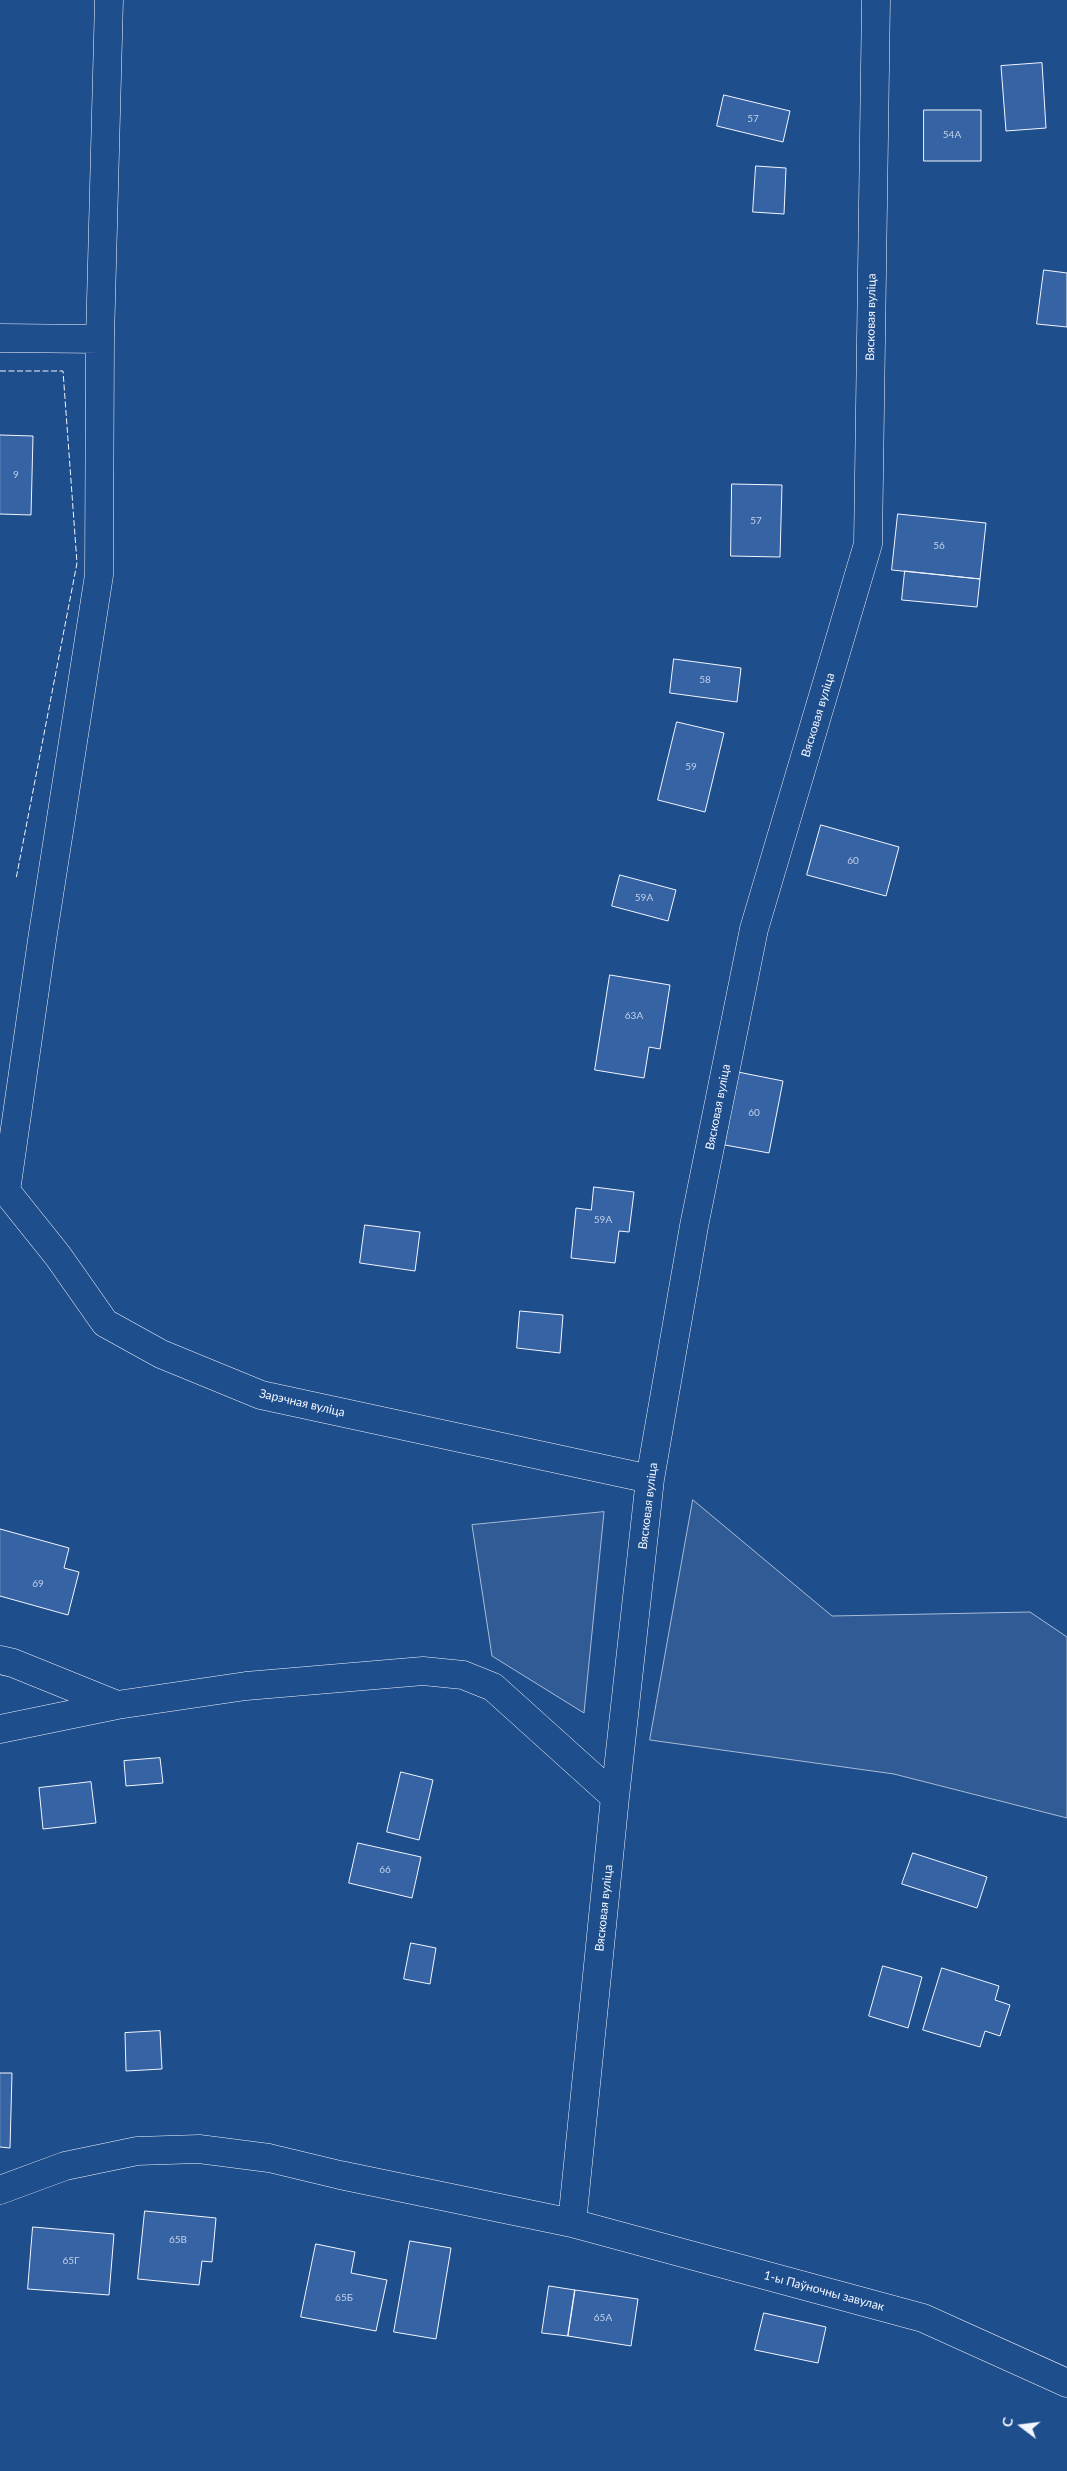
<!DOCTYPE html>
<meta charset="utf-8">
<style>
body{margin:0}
#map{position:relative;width:1067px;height:2471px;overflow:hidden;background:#1f4e8c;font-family:Lato,sans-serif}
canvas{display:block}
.north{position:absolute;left:997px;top:2401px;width:50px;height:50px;-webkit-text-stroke:4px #1f4e8c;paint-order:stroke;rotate:285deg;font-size:14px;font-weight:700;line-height:20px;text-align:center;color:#f2f6ff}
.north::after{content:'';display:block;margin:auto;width:18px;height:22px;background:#f2f6ff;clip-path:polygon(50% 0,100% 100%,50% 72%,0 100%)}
</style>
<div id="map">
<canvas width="1067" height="2471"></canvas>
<div class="north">С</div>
</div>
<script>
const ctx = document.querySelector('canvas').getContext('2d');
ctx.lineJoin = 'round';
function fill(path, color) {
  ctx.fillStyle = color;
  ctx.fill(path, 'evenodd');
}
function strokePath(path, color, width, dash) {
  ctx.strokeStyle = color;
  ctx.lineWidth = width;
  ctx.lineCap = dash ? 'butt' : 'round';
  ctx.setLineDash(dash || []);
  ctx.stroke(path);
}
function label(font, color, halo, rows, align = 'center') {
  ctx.font = font + ' Lato,sans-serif';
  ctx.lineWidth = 4;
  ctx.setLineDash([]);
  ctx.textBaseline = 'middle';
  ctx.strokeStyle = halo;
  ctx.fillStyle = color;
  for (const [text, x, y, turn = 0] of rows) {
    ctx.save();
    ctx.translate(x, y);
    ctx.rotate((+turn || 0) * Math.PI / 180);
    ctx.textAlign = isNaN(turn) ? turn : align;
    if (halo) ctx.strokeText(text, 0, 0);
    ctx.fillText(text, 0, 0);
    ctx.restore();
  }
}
const built = new Path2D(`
 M693,1500L832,1616L1030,1612L1067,1637V1818L894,1774L650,1740Z
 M604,1512L584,1713L492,1656L472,1525Z`);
const building = new Path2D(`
 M1042,63L1046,128L1006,131L1001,66Z
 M724,95L790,111L783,142L717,126Z
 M924,110H981V161H924Z
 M756,166L786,168L784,214L753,212Z
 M1044,270L1067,273V327L1037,324Z
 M0,435L33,436L31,515L0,514Z
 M732,484L782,485L780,557L731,556Z
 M898,514L986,523L980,579L892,570Z
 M905,571L980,579L977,607L902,600Z
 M674,659L741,668L737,702L670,693Z
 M677,722L724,733L705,812L658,800Z
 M821,825L899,847L886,896L807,875Z
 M620,875L676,890L668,921L612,906Z
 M610,975L670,985L660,1049L649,1047L644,1078L595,1070Z
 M738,1072L783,1081L769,1153L725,1145Z
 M594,1187L634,1192L629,1232L619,1231L615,1263L571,1258L576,1208L591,1210Z
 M365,1225L420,1232L415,1271L360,1263Z
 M520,1311L563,1315L560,1353L517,1348Z
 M0,1529L69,1548L64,1568L79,1572L68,1615L0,1596Z
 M160,1758L163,1783L126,1786L124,1761Z
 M401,1772L433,1780L419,1840L387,1832Z
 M91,1782L96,1823L43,1829L39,1788Z
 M358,1843L421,1857L412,1898L349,1883Z
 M913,1853L987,1877L977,1908L902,1884Z
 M411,1943L436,1948L430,1984L404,1979Z
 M883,1966L922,1977L908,2028L869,2016Z
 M942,1968L999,1986L995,2000L1010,2005L1000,2036L985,2031L980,2047L923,2030Z
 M160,2031L162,2069L126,2071L125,2033Z
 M0,2073H12L10,2148L0,2147Z
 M145,2211L216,2218L212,2262L202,2261L199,2285L138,2279Z
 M33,2227L114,2234L109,2295L28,2289Z
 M410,2241L451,2248L436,2339L394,2332Z
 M316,2244L355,2252L351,2273L387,2280L376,2331L301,2317Z
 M549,2286L575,2290L568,2336L542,2333Z
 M575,2290L638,2299L631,2346L568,2336Z
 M764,2313L826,2327L818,2363L755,2350Z`);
const minor = new Path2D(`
 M0,338L100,339
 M0,1188L6,1191L58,1256L105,1323L161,1354L261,1395L650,1479
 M6,1191L42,940L99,575L100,339L109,0
 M0,1660L13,1663L117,1705L246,1686L423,1671L463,1675L493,1687L615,1797
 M0,1729L117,1705
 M0,2190L65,2166L137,2151L199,2149L269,2158L340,2175L572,2223L923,2318L1067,2383
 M572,2223L615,1797L650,1479L694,1226L754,929L868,544L876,0`);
const fence = new Path2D(`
 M0,371H63L77,563L16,879`);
const numberNames = [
 ["57",753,119],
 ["54А",952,135],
 ["9",16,475],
 ["57",756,521],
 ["56",939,546],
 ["58",705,680],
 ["59",691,767],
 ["60",853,861],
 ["59А",644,898],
 ["63А",634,1016],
 ["60",754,1113],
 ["59А",603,1220],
 ["69",38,1584],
 ["66",385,1870],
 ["65В",178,2240],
 ["65Г",71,2261],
 ["65Б",344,2298],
 ["65А",603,2318]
];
const streetNames = [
 ["Вясковая вуліца",871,317,-89],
 ["Вясковая вуліца",818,715,-73],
 ["Вясковая вуліца",718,1107,-79],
 ["Зарэчная вуліца",302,1403,13],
 ["Вясковая вуліца",648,1506,-83],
 ["Вясковая вуліца",604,1908,-84],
 ["1-ы Паўночны завулак",824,2291,15]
];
fill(built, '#305b95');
strokePath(built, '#a8bbd7', 1);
fill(building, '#3563a3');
strokePath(building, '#f2f6ff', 1);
strokePath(minor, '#f2f6ff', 29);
strokePath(minor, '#1f4e8c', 28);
strokePath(fence, '#f2f6ff', 1, [6, 2.5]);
label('10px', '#c3d1e8', null, numberNames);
label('12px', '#f2f6ff', '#1f4e8c', streetNames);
</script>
